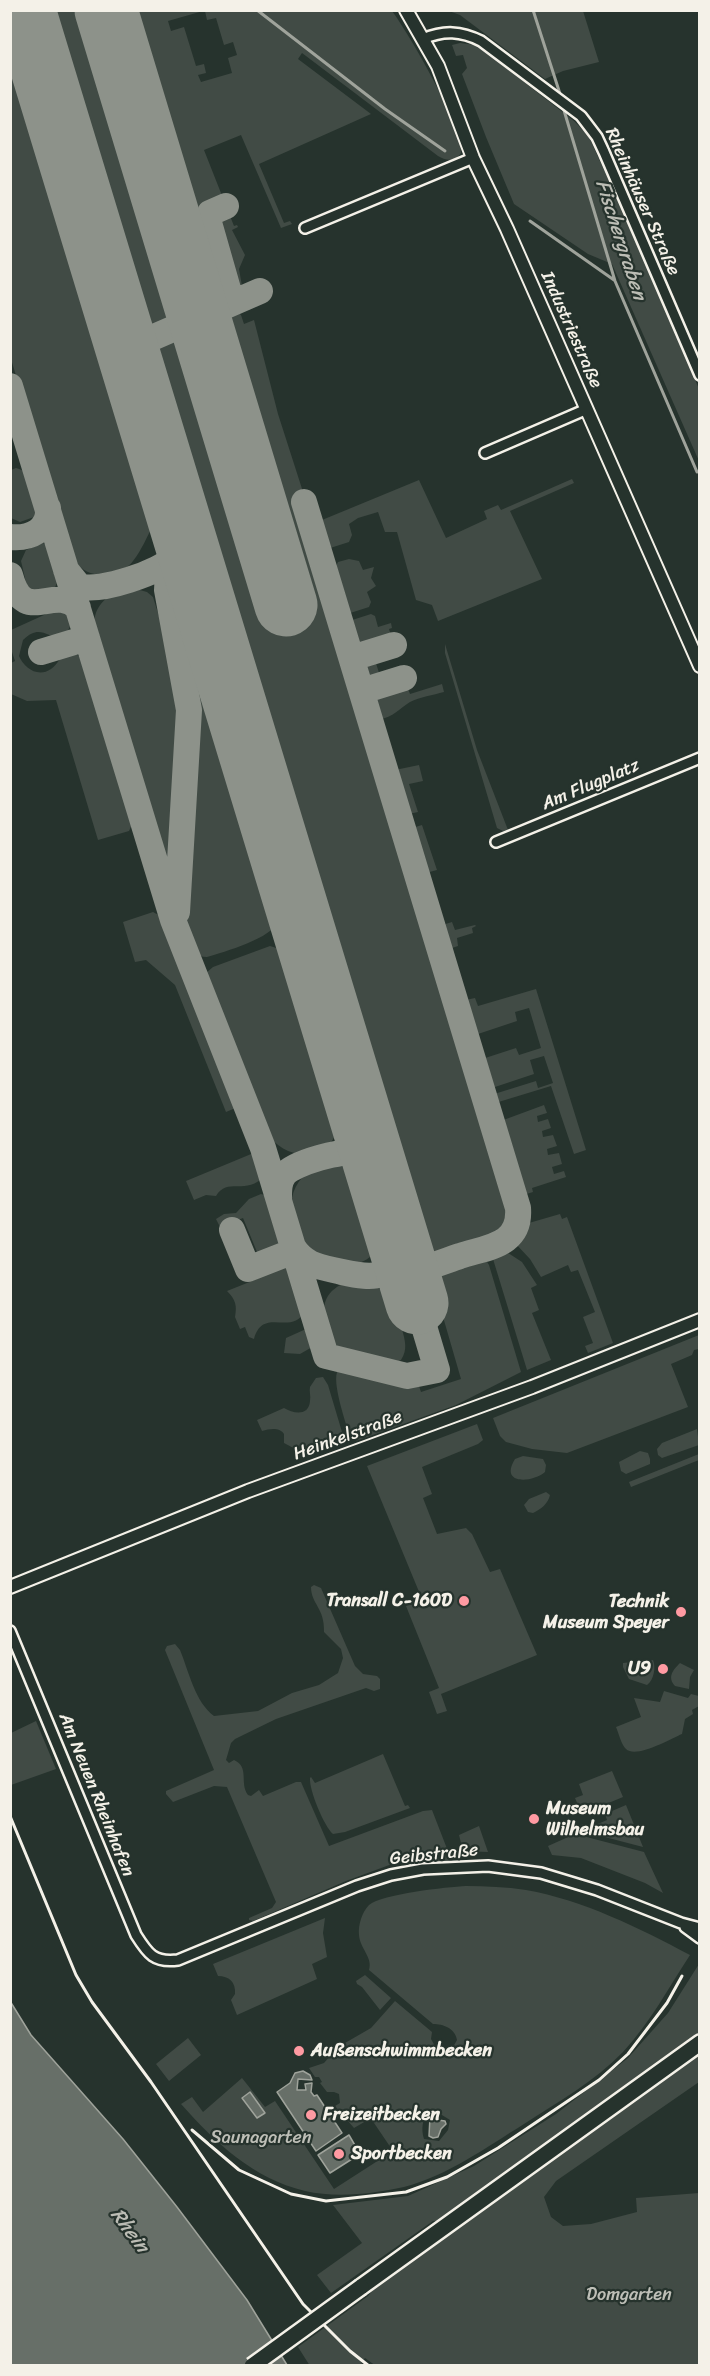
<!DOCTYPE html>
<meta charset="utf-8">
<style>
body{margin:0}
#map{position:relative;width:710px;height:2376px;overflow:hidden;background:#26332d;font-family:Sriracha,sans-serif}
canvas{display:block}
.frame{position:absolute;inset:0;border:12px solid #f4f1e8;pointer-events:none}
</style>
<div id="map">
<canvas width="710" height="2376"></canvas>
<div class="frame"></div>
</div>
<script>
const ctx = document.querySelector('canvas').getContext('2d');
ctx.lineJoin = 'round';
function fill(path, color) {
  ctx.fillStyle = color;
  ctx.fill(path, 'evenodd');
}
function strokePath(path, color, width, dash) {
  ctx.strokeStyle = color;
  ctx.lineWidth = width;
  ctx.lineCap = dash ? 'butt' : 'round';
  ctx.setLineDash(dash || []);
  ctx.stroke(path);
}
function label(font, color, halo, rows, align = 'center') {
  ctx.font = font + ' Sriracha,sans-serif';
  ctx.lineWidth = 4.5;
  ctx.setLineDash([]);
  ctx.textBaseline = 'middle';
  ctx.strokeStyle = halo;
  ctx.fillStyle = color;
  for (const [text, x, y, turn = 0] of rows) {
    ctx.save();
    ctx.translate(x, y);
    ctx.rotate((+turn || 0) * Math.PI / 180);
    ctx.textAlign = isNaN(turn) ? turn : align;
    if (halo) ctx.strokeText(text, 0, 0);
    ctx.fillText(text, 0, 0);
    ctx.restore();
  }
}
const green = new Path2D(`
 M47,11H203L168,21L171,31L184,27L196,66L204,64L206,73L198,75L201,82L232,73L228,58L237,55L233,42L224,45L216,18L207,20L205,11H392C408,32 465,130 461,153C455,162 446,161 438,156L302,53L298,59L371,114L259,164L284,223L290,221L292,224L281,228L241,135L204,150L234,226L237,225L238,227L232,230L245,255L239,269L242,286L232,291L224,265L219,266L225,291L223,300L149,333L144,328Z
 M449,11H583L599,62L563,71L545,79L460,15Z
 M11,36L157,522L154,524C147,536 142,550 133,561C128,568 121,570 113,572C91,578 83,572 70,555L11,359Z
 M460,43L476,45L483,50L574,121L588,135L639,246L699,389V461L612,264L588,254L514,204L486,137L462,74L467,68L463,55L456,56L452,45Z
 M235,310L241,315L244,324L254,320L278,414L304,495L297,498L512,1206C512,1213 513,1220 510,1226C502,1242 452,1253 435,1257H428L422,1250L151,352V348L156,343Z
 M16,468C34,472 36,492 39,507L34,517L20,522L11,518V470Z
 M572,479L574,483L510,511L542,579L438,621L432,605L416,600L397,532H385L378,512L358,518L349,524L352,535L349,542L324,550L307,493L310,492L322,520L419,480L446,538L487,519L484,511L498,505L501,510Z
 M43,543L51,548L58,580L54,590L38,594L27,587L21,561L26,550Z
 M349,559L359,561L363,570L374,567L371,578L376,586L367,592L371,602L369,607L344,615L332,574L338,562Z
 M136,589L147,592L153,597L177,674L183,717L175,848L172,859L168,860L162,858L160,853L94,630C92,603 111,590 136,589Z
 M184,608L278,921C273,938 224,952 207,957C185,957 186,925 184,907L195,714L180,609Z
 M55,610L68,612L74,618L65,637C47,640 41,622 23,640L19,656C24,668 38,678 51,669C58,664 61,655 68,651L86,659L134,820L129,831L98,840L56,700L27,701L11,694V663L15,661L11,649V630Z
 M371,614L375,616L378,627L391,623L392,628L389,629L392,639L356,648L346,622Z
 M445,644L477,750L508,830L503,831L497,828L445,653Z
 M374,657L381,679L367,682L364,680L360,664Z
 M406,683L410,694L442,684L444,692C433,695 420,697 410,702C400,708 389,722 375,718L370,699L371,695Z
 M419,765L423,781L409,784L418,812L409,814L403,809L392,774L395,770Z
 M422,825L437,870L422,874L410,833L412,828Z
 M153,912L164,918L238,1107L226,1112L175,985L146,960L135,962L123,922Z
 M452,922L455,930L475,925L476,926L472,928L473,933L457,938L458,946L446,950L439,926Z
 M270,946L283,950L289,955L338,1120C337,1127 336,1137 331,1142C312,1164 280,1154 267,1133L206,982V973L213,967Z
 M536,989L586,1150L574,1154L551,1086L492,1104L491,1095L536,1081L538,1088L553,1083L544,1056L530,1060L534,1074L492,1088L487,1086L479,1060L516,1048L519,1055L541,1048L529,1008L515,1012L517,1021L472,1036L461,1001L475,998L478,1006Z
 M544,1105L547,1113L537,1116L538,1122L548,1119L551,1128L542,1131L543,1137L553,1135L557,1146L547,1149L548,1155L559,1153L562,1164L552,1167L554,1174L564,1171L566,1177L532,1188L533,1192L520,1196L498,1122Z
 M256,1152L265,1175C246,1197 228,1176 216,1196L206,1195L194,1200L186,1181Z
 M324,1165C336,1164 345,1166 354,1175C360,1181 376,1243 374,1252C359,1275 320,1260 305,1243C281,1217 288,1174 324,1165Z
 M261,1194L271,1197L282,1236L278,1246L266,1253L257,1252L243,1218L220,1227L216,1219L224,1214L236,1213L249,1199Z
 M560,1214L562,1219L567,1217L613,1343L588,1353L585,1346L593,1343L583,1317L595,1312L578,1270L571,1272L568,1265L541,1277L530,1259L514,1242L522,1225Z
 M502,1249L522,1262L537,1285L531,1288L539,1310L532,1313L551,1360L527,1370L493,1259L496,1252Z
 M477,1257H484L489,1265L521,1372L456,1405L356,1441L350,1437C346,1423 331,1381 338,1370L349,1368L418,1383L421,1392L461,1379L432,1279C438,1263 463,1261 477,1257Z
 M276,1265H282L292,1271L305,1311C292,1337 263,1306 254,1339L249,1337L245,1327L240,1329L235,1317C237,1306 236,1300 227,1291L257,1279Z
 M348,1282C385,1281 392,1298 402,1329C405,1341 408,1349 401,1360C390,1366 382,1364 370,1361C357,1358 345,1356 336,1347C330,1341 328,1333 326,1326C320,1305 326,1289 348,1282Z
 M306,1329L312,1332L314,1346L300,1354L284,1353L286,1338Z
 M699,1335V1349L694,1350L692,1355L671,1364L688,1407L567,1453L532,1449L506,1442L500,1436L493,1418Z
 M323,1377L328,1385L342,1432L329,1442H316L311,1450L301,1452L284,1443V1434C279,1427 270,1429 262,1431L257,1420L284,1408C294,1414 309,1416 310,1401C311,1396 309,1391 310,1387C312,1384 314,1381 316,1378Z
 M477,1424L483,1440L478,1444L422,1467L432,1494L423,1498L437,1534L466,1528L472,1534L490,1572L500,1569L537,1655L441,1694L447,1711L437,1714L429,1692L439,1688L406,1606L422,1599L367,1466Z
 M697,1429L699,1445L662,1458L658,1455L657,1449L662,1443Z
 M640,1451L648,1453L650,1459V1464L626,1474L621,1471L619,1462Z
 M699,1454V1460L631,1487L629,1482Z
 M523,1456L543,1459L546,1465L545,1472C532,1483 499,1485 515,1459Z
 M546,1492L550,1495C548,1504 541,1509 533,1513L528,1512L524,1505L529,1499Z
 M314,1585L321,1588L355,1666L363,1674L377,1676L380,1679V1689L374,1691L366,1688L276,1719L235,1739L231,1743L226,1760L229,1763L234,1760C250,1767 239,1783 248,1795L251,1796L259,1790L263,1796L296,1782H301L329,1846L423,1811L432,1810L451,1859L445,1862L426,1863L424,1860L392,1864L346,1881L253,1921L249,1920V1918L272,1908L276,1902L227,1787L214,1786L173,1802L166,1794V1791L214,1770L165,1650L167,1646L175,1644L180,1650C189,1672 195,1702 214,1716L258,1711L292,1693L319,1685L338,1673L343,1658L341,1649L324,1632C325,1608 311,1604 311,1587Z
 M653,1660C656,1667 654,1680 647,1685L629,1679L623,1667V1663L632,1662L643,1663Z
 M680,1663L694,1670L690,1677L689,1689L675,1686C667,1677 673,1670 680,1663Z
 M664,1691L688,1698L691,1694L699,1696V1706L692,1710L693,1714L685,1719L682,1734C670,1739 636,1759 626,1749C621,1744 619,1734 616,1727L641,1717L634,1698L660,1702Z
 M36,1721L56,1769L11,1785V1733Z
 M383,1754L405,1806L408,1805L410,1808L345,1832L333,1834C324,1826 309,1790 310,1778L311,1777L315,1783Z
 M612,1771L623,1797L582,1814L575,1798L583,1795L579,1784Z
 M626,1805L643,1847L574,1829L583,1824L586,1829L607,1820L605,1814Z
 M479,1826L488,1852L463,1851L459,1835Z
 M575,1834L644,1852L663,1893L645,1883L581,1858L552,1855L548,1846Z
 M466,1886C486,1886 506,1887 526,1890C583,1900 639,1928 690,1955C669,1987 650,2023 623,2052C595,2081 558,2102 524,2124C487,2147 447,2176 404,2187C373,2194 336,2198 305,2191C252,2178 216,2143 181,2104L192,2097L203,2112L242,2078L265,2107L275,2101L334,2189L393,2151L372,2120L366,2121L354,2128L335,2106L340,2103L339,2094L334,2092H327L320,2083L322,2082L319,2077H315L309,2068L324,2063L338,2047L371,2028L395,2001L432,2032L431,2039L436,2048L444,2052L453,2047L457,2040C455,2028 443,2024 433,2024L369,1970C373,1957 360,1949 359,1935C358,1925 362,1912 369,1905C382,1894 447,1887 466,1886ZM429,2112H437L450,2120L448,2130L439,2141L424,2139C421,2130 422,2118 429,2112Z
 M325,1918L323,1933L327,1957L312,1964L317,1979L237,2015L231,2000L235,1994C236,1982 229,1976 218,1976L213,1964Z
 M699,1964V2034L440,2221H433L331,2293L317,2275L362,2243L333,2205L408,2196L474,2166L556,2114L628,2058L668,2013Z
 M365,1975L391,1998L380,2010L362,1987L357,1984L356,1981Z
 M188,2038L201,2055L169,2081L156,2064Z
 M699,2055V2082L556,2181L544,2197L551,2217L563,2226L591,2224L637,2212L636,2198L699,2193V2365L376,2366L365,2358L361,2363L364,2365L310,2366L298,2347L368,2296L378,2284L549,2159Z`);
const water = new Path2D(`
 M10,2001L31,2035L123,2139L177,2207L247,2300L287,2365H11Z
 M303,2071L310,2075L312,2080L298,2079L297,2090H306L305,2084L312,2083L311,2092L314,2096L317,2095L342,2133L316,2151L277,2092L290,2083L295,2073Z
 M250,2092L265,2113L257,2118L242,2098Z
 M434,2116L438,2120L445,2121L446,2124L441,2129L438,2137L433,2138L429,2136L430,2117Z
 M349,2135L360,2154L330,2173L318,2155Z`);
const stream = new Path2D(`
 M257,10L385,109L445,151
 M533,10L561,97
 M563,107L615,281L697,472
 M530,221L614,280`);
const taxiway = new Path2D(`
 M226,206L210,213L208,219L232,303
 M113,300L127,342L138,344L260,291
 M138,344L131,352L141,395
 M10,386L173,920L263,1148L326,1356L407,1376L437,1370L417,1303
 M304,502L518,1208C521,1246 487,1247 460,1256C447,1260 433,1267 419,1268L406,1261L401,1251
 M10,537C30,539 50,530 48,508
 M66,570L79,586C100,593 160,572 175,557
 M157,570C182,567 194,580 204,601
 M10,575C24,628 53,583 78,608
 M41,652L87,638
 M352,658L394,645
 M362,691L404,678
 M177,912L189,710L167,590C167,564 182,551 179,522
 M343,1151L357,1138L361,1119
 M279,1198C279,1189 279,1182 284,1175C293,1163 345,1148 359,1154C368,1157 373,1166 378,1174
 M232,1230L248,1269L294,1251
 M293,1247C305,1266 321,1267 342,1272C373,1279 399,1281 397,1239`);
const runway = new Path2D(`
 M24,10L417,1303
 M106,10L286,605`);
const minor = new Path2D(`
 M423,39C444,30 461,31 481,41L581,116L597,137L604,152L700,375
 M305,228L473,158
 M485,453L587,409
 M496,842L700,758
 M10,1631L136,1935C148,1954 154,1963 178,1960L357,1886L391,1875L423,1869L488,1866L541,1873L597,1890L681,1923L700,1928
 M685,1927L700,1938`);
const tertiary = new Path2D(`
 M406,10L438,66L473,158L507,229L700,666
 M10,1587L248,1491L532,1387L700,1320`);
const primary = new Path2D(`
 M361,2287L700,2043`);
const rail = new Path2D(`
 M10,1816L76,1975L92,2002L151,2082L303,2304L350,2351L369,2366
 M192,2130L239,2170L291,2194L326,2201L406,2192L447,2177L498,2148L599,2080L628,2054L667,2003L682,1976`);
const primaryBridge = new Path2D(`
 M252,2366L361,2287`);
const markers = [
 [464,1601,6,"#ff9aa2"],
 [681,1612,6,"#ff9aa2"],
 [663,1669,6,"#ff9aa2"],
 [534,1819,6,"#ff9aa2"],
 [299,2051,6,"#ff9aa2"],
 [311,2115,6,"#ff9aa2"],
 [339,2154,6,"#ff9aa2"]
];
const streetNames = [
 ["Rheinhäuser Straße",642,202,66],
 ["Industriestraße",571,330,66],
 ["Am Flugplatz",591,785,-23],
 ["Heinkelstraße",348,1436,-20],
 ["Am Neuen Rheinhafen",96,1795,68],
 ["Geibstraße",434,1855,-6]
];
const poiNames = [
 ["Transall C-160D",452,1601,"right"],
 ["Technik",669,1602,"right"],
 ["Museum Speyer",669,1623,"right"],
 ["U9",651,1669,"right"],
 ["Museum",546,1809],
 ["Wilhelmsbau",546,1830],
 ["Außenschwimmbecken",311,2051],
 ["Freizeitbecken",323,2115],
 ["Sportbecken",351,2154]
];
const parkNames = [
 ["Saunagarten",261,2138],
 ["Domgarten",629,2295]
];
const waterNames = [
 ["Fischergraben",620,240,72],
 ["Rhein",129,2231,53]
];
fill(green, '#414b45');
fill(water, '#676f68');
strokePath(water, '#9fa39b', 1.5);
strokePath(stream, '#9fa39b', 3);
strokePath(taxiway, '#8d928a', 26);
strokePath(runway, '#8d928a', 63);
strokePath(minor, '#f4f1e8', 14);
strokePath(tertiary, '#f4f1e8', 16);
strokePath(primary, '#f4f1e8', 20);
strokePath(minor, '#26332d', 9);
strokePath(tertiary, '#26332d', 12);
strokePath(primary, '#26332d', 15);
strokePath(rail, '#f4f1e8', 3);
strokePath(primaryBridge, '#f4f1e8', 20, []);
strokePath(primaryBridge, '#26332d', 15);
for (const [x, y, r, color] of markers) {
  const dot = new Path2D();
  dot.arc(x, y, r, 0, 2 * Math.PI);
  ctx.fillStyle = color;
  ctx.fill(dot);
  strokePath(dot, '#26332d', 2);
}
label('18px', '#f4f1e8', '#26332d', streetNames);
label('bold 18px', '#f4f1e8', '#26332d', poiNames, 'left');
label('18px', '#bebfb7', '#26332d', parkNames);
label('italic 20px', '#bcbdb5', '#26332d', waterNames);
</script>
